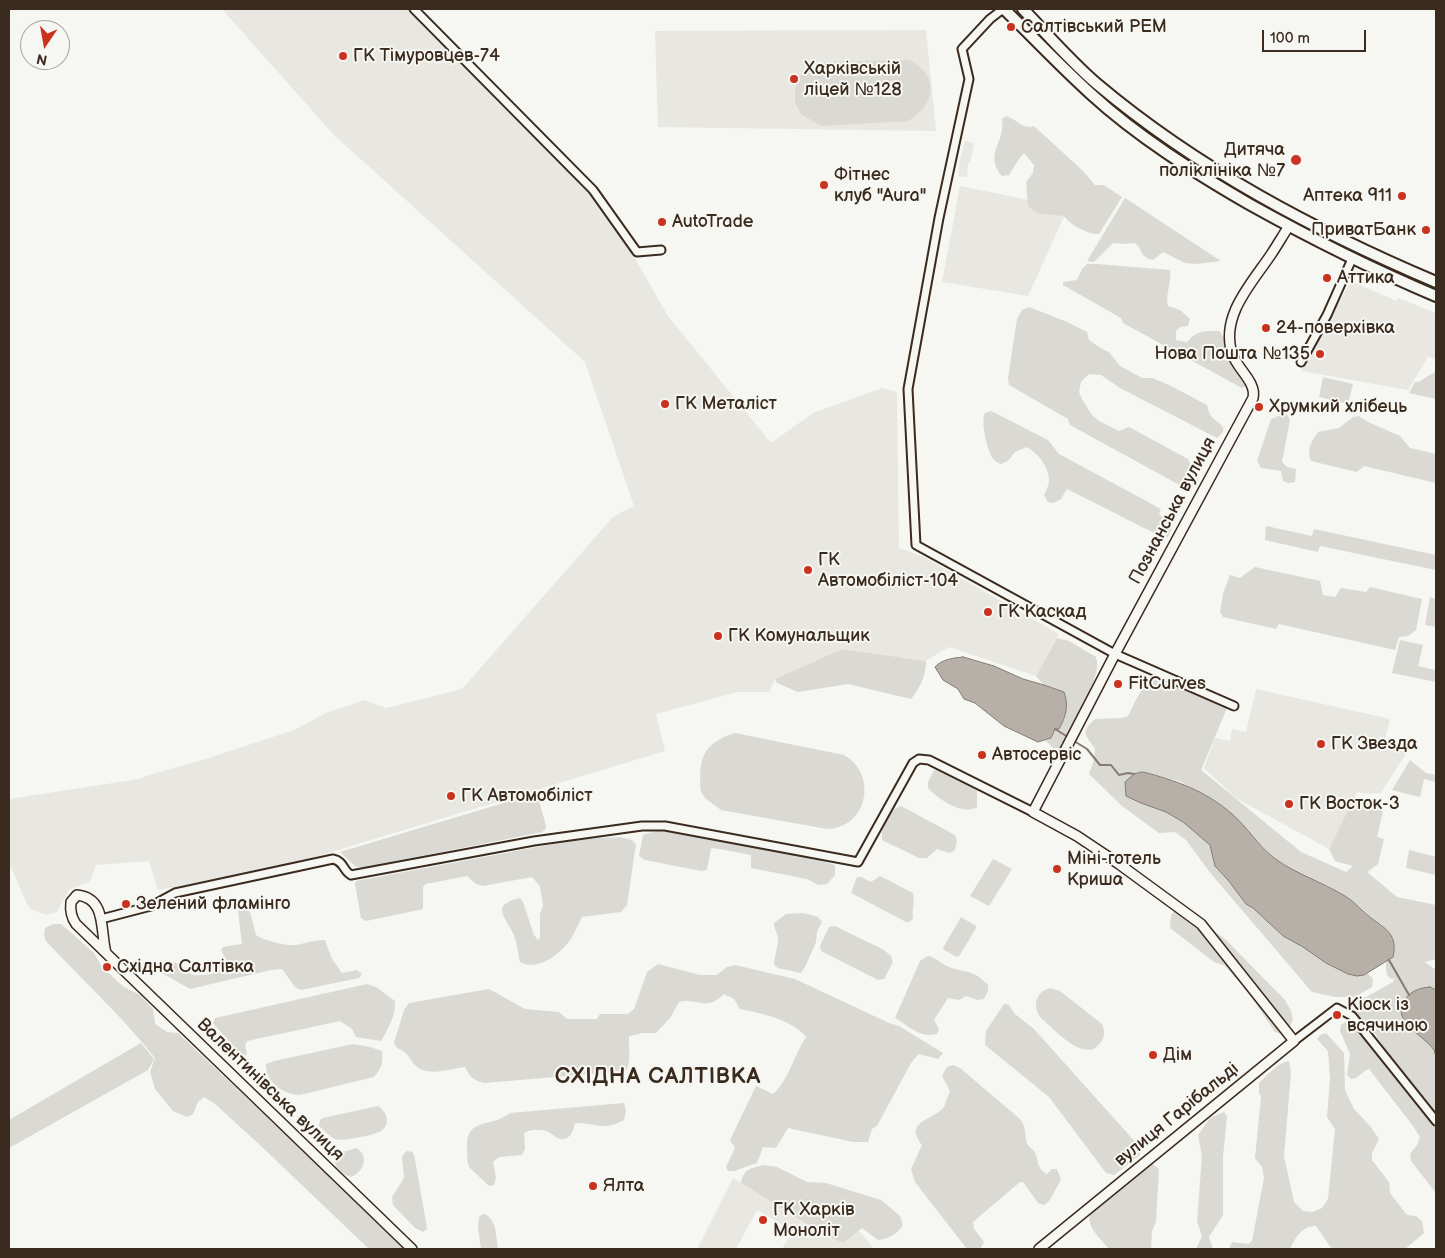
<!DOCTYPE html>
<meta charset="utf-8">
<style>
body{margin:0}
#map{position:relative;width:1445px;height:1258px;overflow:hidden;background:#f6f6f2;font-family:"Balsamiq Sans",sans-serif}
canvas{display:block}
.frame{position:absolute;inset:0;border:10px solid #3b2a1e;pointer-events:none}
.north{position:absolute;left:20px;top:20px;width:50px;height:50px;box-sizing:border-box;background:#f6f6f2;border:1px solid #aba49d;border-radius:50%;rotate:192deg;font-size:14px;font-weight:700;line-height:20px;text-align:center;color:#3b2a1e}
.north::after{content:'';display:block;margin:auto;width:18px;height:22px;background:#c8321e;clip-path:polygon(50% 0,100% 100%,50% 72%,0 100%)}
.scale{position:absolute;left:1262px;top:30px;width:104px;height:22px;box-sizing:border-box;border:2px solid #3b2a1e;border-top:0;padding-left:6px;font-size:15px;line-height:18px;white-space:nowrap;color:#3b2a1e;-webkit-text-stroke:4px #f6f6f2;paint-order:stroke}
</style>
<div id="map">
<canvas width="1445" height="1258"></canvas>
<div class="frame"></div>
<div class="north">N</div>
<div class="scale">100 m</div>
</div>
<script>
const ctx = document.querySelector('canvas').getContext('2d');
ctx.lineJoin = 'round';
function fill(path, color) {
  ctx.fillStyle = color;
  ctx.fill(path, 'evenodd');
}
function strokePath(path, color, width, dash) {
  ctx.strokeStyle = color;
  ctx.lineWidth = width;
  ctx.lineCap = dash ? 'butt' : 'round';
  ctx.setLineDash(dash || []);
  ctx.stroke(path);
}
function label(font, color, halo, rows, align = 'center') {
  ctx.font = font + ' "Balsamiq Sans",sans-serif';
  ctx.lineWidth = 4;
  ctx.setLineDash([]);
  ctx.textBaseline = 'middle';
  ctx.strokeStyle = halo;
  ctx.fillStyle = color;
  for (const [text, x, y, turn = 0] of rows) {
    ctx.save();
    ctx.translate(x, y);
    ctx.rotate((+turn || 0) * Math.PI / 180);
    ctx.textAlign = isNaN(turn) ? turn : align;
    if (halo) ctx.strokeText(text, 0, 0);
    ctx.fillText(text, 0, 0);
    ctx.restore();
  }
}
const built = new Path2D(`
 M222,9H409L587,189L630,250L668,316L771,443L813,413L882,388L897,392L899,548L922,556L1059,634L1036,676L949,647L926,661L842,649L775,679L769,692H737L656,714L665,751L285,866L158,890L149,861L96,865L90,881L69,890L57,912L46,915L33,910L28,906L9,863V799L139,779L149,775L209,758L294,730L326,713L365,700L386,708L462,689L613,517L634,506L585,362L334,135Z
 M926,30L936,131L658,127L655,31Z
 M965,141L974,143L970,163H968L967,177L958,176L960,159Z
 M960,186L1068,208L1028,296L942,282Z
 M1351,281L1396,301L1398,298L1436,313V359L1428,357L1408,390L1301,371Z
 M1256,689L1390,719L1384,743L1409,749L1381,793L1369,794L1357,792L1329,849L1236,798L1204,768L1215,738L1230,741L1232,729L1246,732Z
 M733,1178L825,1235L843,1243L858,1230L873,1247L871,1249H782L793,1231L757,1210L736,1249H697Z`);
const green = new Path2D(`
 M909,60C940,76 936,105 908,121L821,126L801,114L795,103V92L797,80L805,70L824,62Z
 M1006,116C1017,119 1022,130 1034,126L1083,171L1095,185H1104L1122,197L1099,234C1089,235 1070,225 1064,216C1049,213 1041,218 1028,206L1026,182L1033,173L1034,165L1024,153L1019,159L1009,175L1002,176C983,154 1006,142 1002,119Z
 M1125,198L1221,261L1196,264L1185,263L1163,252L1153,260C1139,257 1143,249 1135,243L1125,244L1113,243L1094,262L1087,261Z
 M1087,264H1097L1170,270C1172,282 1165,294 1168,306L1180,310L1190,319L1188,326L1180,327L1176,331V340L1187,342C1197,330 1204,331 1219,331C1228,341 1223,345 1227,356C1230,367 1243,375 1246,386L1242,388L1123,323L1121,318L1063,285V282L1077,280L1082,269Z
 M1029,307L1067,322L1087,332L1089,340L1102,349L1109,352L1120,366L1142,378H1152L1169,385L1207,405C1208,409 1209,414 1212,417C1219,425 1231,427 1217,438L1120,388L1101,375L1089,374L1081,382L1079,392L1083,401L1092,415L1099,421L1119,431L1129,427L1188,459L1190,463V469L1199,475V478L1193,487L1185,488L1070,425L1068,419L1009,385L1008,378L1017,319L1022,310Z
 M1436,372V399L1409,393L1415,382C1423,382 1428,374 1436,372Z
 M1323,377L1353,384L1348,404L1319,397Z
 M991,411L1048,440L1059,454L1161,509L1159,514L1162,517L1172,524V528L1168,537L1164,538L1067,489L1061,499L1054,503L1048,502L1044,495C1046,491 1049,485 1049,480C1048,465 1038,454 1027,447L1015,452L1008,461L1001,464C999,463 996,462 994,460C988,454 980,421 985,413Z
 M1286,413L1290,420L1282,462L1287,467L1296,469L1295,482L1288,483L1283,481L1281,471L1261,468L1257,461L1271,419Z
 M1359,416L1368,422L1400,436L1410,448L1436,454V483L1364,466L1357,472L1311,461C1306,450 1311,442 1318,432L1339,428L1353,417Z
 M1266,526L1312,536L1314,529L1436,555V570L1320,546L1318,552L1265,540Z
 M1255,567L1320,581L1323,595L1335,597L1341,588L1366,592L1370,587L1422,599L1416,630L1408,636L1399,637L1395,650L1279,624L1276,629L1223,617L1220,612L1223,594L1230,575L1240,578Z
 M1430,597L1436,599V627L1425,625Z
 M1057,638L1069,641L1096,657C1103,677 1073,725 1064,745L1061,748H1053L1046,741L1051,738L1055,729H1059C1066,716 1069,706 1064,692L1044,685L1036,676Z
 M1400,640L1423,645L1418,666L1435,670L1436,667V682L1392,673Z
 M842,649L926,661C926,676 920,688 911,699L848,684L798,692L777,683L775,679Z
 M1159,677L1227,708L1201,770L1301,852L1346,872L1353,866L1335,861L1329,849L1354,798L1383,811L1377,837L1384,839L1378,864L1367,872L1397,897L1436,905V959L1425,962L1436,970V990L1430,987L1433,1049L1436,1057V1115L1390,1056L1374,1032L1355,1015L1353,1009L1355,1003L1393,982L1395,978L1392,979C1385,976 1386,969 1386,962L1389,960L1395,947L1390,934L1381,924L1370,917L1359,906L1328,886L1295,872L1274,858L1232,814L1214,800L1179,781L1143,772L1141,803L1166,812L1183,822L1210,845L1215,866L1228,880L1246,904L1253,908L1282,936L1303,947L1326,963L1348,974L1364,975L1367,973L1373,979L1372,987L1355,997H1335L1312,992L1212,875L1186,840L1175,832L1159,833L1122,806L1089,774L1094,760L1095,749C1086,734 1079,733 1095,719L1121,718L1128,716C1136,701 1141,683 1159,677Z
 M735,733L844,755C878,774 868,828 827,829L721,810L705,798L701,792C698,760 702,743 735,733Z
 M1410,760L1426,773L1436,775V782L1424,779L1420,797L1392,790Z
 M939,769L973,786L977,791V807C963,816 938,799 928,788V782L934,770Z
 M537,793L546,826V829L542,832L362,868L355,866L340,852Z
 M901,806L955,835L957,841L955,850L949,853L937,849L927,858H919L882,840C881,824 886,812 901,806Z
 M657,831H669L809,857L835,865V875L827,884L818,885L807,879L751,868V855L714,848L711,849L707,870L701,871L645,860L639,856L643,835Z
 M620,837L632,840L636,844L627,905L621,912L582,917C578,924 575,932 571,939C560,954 538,972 520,962C518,954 517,943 514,935C505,916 490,905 520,898L523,902L534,935L538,940L540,938V914L543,906L540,886L532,877L483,886L476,884L467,876L426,884L423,887V909L366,921L361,918L355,884L356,881L580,839Z
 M1409,850L1436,857V875L1406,868Z
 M993,859L1012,869L989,906L970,896Z
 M880,876L913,893C915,902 912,909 913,918L910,922H906L851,893L857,877H861L871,882Z
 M240,907H246L250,912L256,935C265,941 285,946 296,945C306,943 315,940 325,940L332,959L342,973L357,970L362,974L359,978L301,990L295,987L282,969L271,970L190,989L160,972L159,966C171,957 183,965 192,975C206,976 219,974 228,963L221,950L223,947L242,944L238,911Z
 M1175,910L1193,914L1226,940L1285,1000L1291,1011L1293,1020L1290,1026L1281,1034L1275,1032L1247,991L1225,966L1214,962L1170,928L1171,915Z
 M803,913L818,917L822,922L817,932L816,942L806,965L801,973L778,968L774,965C774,956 778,948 778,939C778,933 774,930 774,923L786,914Z
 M961,917L976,926V928L960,955L957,957L944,950L943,948Z
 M53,924H61L94,953L101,965L116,980L124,987L140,995L153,1009L155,1024L167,1032L178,1033L406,1249H369L261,1146L214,1103L204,1097L198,1102L193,1114L187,1117L173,1111L155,1089L150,1072L155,1058C122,1016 82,980 46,941L44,934L45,928Z
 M835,926L884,950L891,956L893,962L884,979L878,980L821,951L820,946L829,927Z
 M928,956C936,957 941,964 949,967C967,974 972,968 988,985V991L984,999L977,1000L966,996L959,1000L948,998L934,1020L939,1029L937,1034C922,1039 908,1026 895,1018L920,961Z
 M658,964L700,975H717L727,967L735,965L795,979L889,1023L899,1026L943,1053L938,1059L919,1054L911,1063L877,1126L872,1129L868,1142H853L788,1128L776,1148L763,1147L757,1163L734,1171H728L726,1167L735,1148L730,1140L756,1086L773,1094C789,1080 794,1055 806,1037C793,1020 761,1013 740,1009L734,999L724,994C720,998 715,1002 709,1003C699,1005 689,998 679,1002L670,1018L656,1033H643L629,1036C628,1048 632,1061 626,1071L484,1083C473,1080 470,1077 465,1067C449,1069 426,1078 414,1064C408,1056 407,1052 397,1048L394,1043L404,1010L409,1003L489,989L525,1009L559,1012L567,1019H597L600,1014H628L634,1009L647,972Z
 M367,984L376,987L395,1001C396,1015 388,1029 381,1041L356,1037L352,1029L340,1021L247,1041L245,1045L247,1054L243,1057L238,1056C231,1040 223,1035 213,1023L215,1018Z
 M1050,988L1060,991L1102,1024C1105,1031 1105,1037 1100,1043C1085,1065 1053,1028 1041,1018C1032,1007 1035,992 1050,988Z
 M1004,1004L1009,1005L1015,1014L1034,1029L1137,1144L1140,1155L1114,1175L1106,1173L1049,1097L985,1045L986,1031Z
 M1347,1021H1354L1436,1125V1193L1411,1161L1410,1154L1417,1145L1420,1137L1413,1126L1369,1069C1362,1071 1359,1079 1351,1079L1347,1075L1350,1054L1340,1031L1341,1025Z
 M1326,1033L1344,1053L1345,1090L1354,1109L1371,1127L1379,1139L1372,1153V1160L1389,1182L1390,1193L1407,1215L1416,1216L1422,1221L1424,1233L1405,1249H1332L1316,1226C1303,1225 1295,1238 1290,1249H1229L1232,1242L1248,1244L1252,1241L1264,1178L1262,1167L1255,1158L1261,1097L1259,1092V1083C1268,1075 1278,1062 1289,1061L1291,1073L1284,1156L1294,1202L1303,1211L1313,1212L1322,1208L1328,1199L1335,1129L1327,1117L1330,1079L1328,1051L1317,1039L1320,1035Z
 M141,1043L154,1059L148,1070L9,1148V1120Z
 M353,1044L370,1047L382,1051C383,1063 382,1068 374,1077L300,1095C284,1095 265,1082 266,1064L274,1061Z
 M953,1065L960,1068L1020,1119C1028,1130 1023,1135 1028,1145C1029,1147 1032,1149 1034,1151C1040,1161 1035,1167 1047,1174L1052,1169H1057L1061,1180L1049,1201L1044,1205L1038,1203L1023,1182H1020L973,1222L974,1229L984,1242L980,1249H967L915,1182L911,1169L922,1145C903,1121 934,1120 944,1107C946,1102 948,1096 950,1091L942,1076L947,1067Z
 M624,1103L626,1111L624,1120C603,1132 595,1122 575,1123C573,1132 569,1143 557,1138C554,1136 551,1133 547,1131C539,1129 531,1129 524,1133L525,1149L522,1155L499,1157L493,1162L496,1178L494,1185L489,1186L469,1167C467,1161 467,1154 467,1147C466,1117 492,1128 510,1113Z
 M378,1106C386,1111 392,1124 381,1131C375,1135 341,1142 335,1139C329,1136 324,1130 319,1126L320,1120L323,1118Z
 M1224,1112L1227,1116L1223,1157V1215L1209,1237L1213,1249H1196L1202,1236L1197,1221L1202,1156L1198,1135L1210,1118Z
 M357,1148C370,1158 363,1172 351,1177C343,1174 338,1171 335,1163L342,1152Z
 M407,1151L412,1152L414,1154L426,1222L427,1229L423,1232L415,1228L393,1205L392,1197L404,1178L402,1156Z
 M1152,1164L1159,1169L1156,1221L1152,1231L1151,1249H1109C1102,1240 1086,1227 1090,1214Z
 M763,1165L777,1167L807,1182L826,1183L881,1200L900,1216L903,1225C898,1234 888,1239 878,1240L862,1228L843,1243L825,1235L741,1183C744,1168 750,1169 763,1165Z
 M483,1214C497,1217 496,1237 498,1249H481L478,1228L479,1217Z`);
const water = new Path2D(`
 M963,657L994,666L1023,679L1044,685L1064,692C1069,706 1066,716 1059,729H1055L1051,738L1038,742L1004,726L975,703L964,699L958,689L943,680L935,667C942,659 954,658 963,657Z
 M1143,772C1175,780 1206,791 1232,814C1247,827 1258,845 1274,858C1296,874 1322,882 1345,896C1355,902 1362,911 1371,918C1387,929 1398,936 1393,957L1364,975L1357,976L1348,974L1326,963L1303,947L1283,936L1253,908L1246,904L1228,880L1215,866L1210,845L1183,822L1166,812L1141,803L1126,796L1125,782L1134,774Z
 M1430,987L1436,990V1057C1435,1055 1435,1052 1434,1050C1425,1036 1391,1022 1404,1001C1410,991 1419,988 1430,987Z`);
const stream = new Path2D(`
 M1055,729L1068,737
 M1074,741L1087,749L1100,765H1111L1119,775L1128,773L1134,774
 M1389,960L1409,995`);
const minor = new Path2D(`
 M414,9L593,190L637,252L661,250
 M1003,9L990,19L962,49L969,79L939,218L908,389L916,545L1115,654L1234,706
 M1301,362L1327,315L1352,259
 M101,919L151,906L175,893L333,859C344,861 343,871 351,875L534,841L642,826H665L858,862L913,763L919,759L929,760L1033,812
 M1294,1041L1337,1008L1352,1016L1436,1121`);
const tertiary = new Path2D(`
 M106,953C100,931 107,898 77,895L71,902C70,910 71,917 76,924L412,1249
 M1039,1249L1294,1041L1201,924L1119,864L1077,836L1033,812L1115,654L1253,398C1257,382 1236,368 1232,353C1220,315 1253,282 1272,253C1278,244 1283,235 1289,226`);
const primary = new Path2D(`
 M1004,9C1033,37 1061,67 1091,94C1138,137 1194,172 1249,204C1310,238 1372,269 1436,296
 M1023,9C1047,34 1071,62 1097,84C1198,169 1316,231 1436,282`);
const markers = [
 [1011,27,5,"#c8321e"],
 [343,56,5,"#c8321e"],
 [794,79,5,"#c8321e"],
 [1296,160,6,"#c8321e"],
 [824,185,5,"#c8321e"],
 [1402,196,5,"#c8321e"],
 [662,222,5,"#c8321e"],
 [1426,230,5,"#c8321e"],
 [1327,278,5,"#c8321e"],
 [1266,328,5,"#c8321e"],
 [1320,354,5,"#c8321e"],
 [665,404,5,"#c8321e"],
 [1259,407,5,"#c8321e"],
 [808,570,5,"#c8321e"],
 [988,612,5,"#c8321e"],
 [718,636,5,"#c8321e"],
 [1118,684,5,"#c8321e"],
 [1321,744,5,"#c8321e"],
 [982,755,5,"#c8321e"],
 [451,796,5,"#c8321e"],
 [1289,804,5,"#c8321e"],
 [1057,869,5,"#c8321e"],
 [126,904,5,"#c8321e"],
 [107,967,5,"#c8321e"],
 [1337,1015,5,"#c8321e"],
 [1153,1055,5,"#c8321e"],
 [593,1186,5,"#c8321e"],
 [763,1220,5,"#c8321e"]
];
const poiNames = [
 ["Салтівський РЕМ",1021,27],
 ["ГК Тімуровцев-74",353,56],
 ["Харківській",804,69],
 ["ліцей №128",804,90],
 ["Дитяча",1285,150,"right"],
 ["поліклініка №7",1285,171,"right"],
 ["Фітнес",834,175],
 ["клуб \"Aura\"",834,196],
 ["Аптека 911",1392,196,"right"],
 ["AutoTrade",672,222],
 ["ПриватБанк",1416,230,"right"],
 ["Аттика",1337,278],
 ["24-поверхівка",1276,328],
 ["Нова Пошта №135",1310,354,"right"],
 ["ГК Металіст",675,404],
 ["Хрумкий хлібець",1269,407],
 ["ГК",818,560],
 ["Автомобіліст-104",818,581],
 ["ГК Каскад",998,612],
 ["ГК Комунальщик",728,636],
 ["FitCurves",1128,684],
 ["ГК Звезда",1331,744],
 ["Автосервіс",992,755],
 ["ГК Автомобіліст",461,796],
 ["ГК Восток-3",1299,804],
 ["Міні-готель",1067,859],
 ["Криша",1067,880],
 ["Зелений фламінго",136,904],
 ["Східна Cалтівка",117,967],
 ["Кіоск із",1347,1005],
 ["всячиною",1347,1026],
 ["Дім",1163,1055],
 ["Ялта",603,1186],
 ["ГК Харків",773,1210],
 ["Моноліт",773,1231]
];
const streetNames = [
 ["Познанська вулиця",1173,511,-62],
 ["Валентинівська вулиця",270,1090,44],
 ["вулиця Гарібальді",1177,1115,-39]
];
const districtNames = [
 ["СХІДНА САЛТІВКА",658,1077]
];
fill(built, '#e8e7e2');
fill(green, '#dad9d3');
fill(water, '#b6b0a9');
strokePath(water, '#857a71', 1);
strokePath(stream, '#857a71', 2);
strokePath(minor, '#3b2a1e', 11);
strokePath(tertiary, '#3b2a1e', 12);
strokePath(primary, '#3b2a1e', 14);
strokePath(minor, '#f6f6f2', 7);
strokePath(tertiary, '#f6f6f2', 9);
strokePath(primary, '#f6f6f2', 10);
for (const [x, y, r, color] of markers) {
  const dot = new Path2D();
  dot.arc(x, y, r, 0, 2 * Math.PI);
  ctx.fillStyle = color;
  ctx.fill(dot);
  strokePath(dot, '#f6f6f2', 2);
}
label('18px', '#3b2a1e', '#f6f6f2', poiNames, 'left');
label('18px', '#3b2a1e', '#f6f6f2', streetNames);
ctx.letterSpacing = '1px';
label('bold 22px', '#3b2a1e', '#f6f6f2', districtNames);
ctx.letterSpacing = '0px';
</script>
